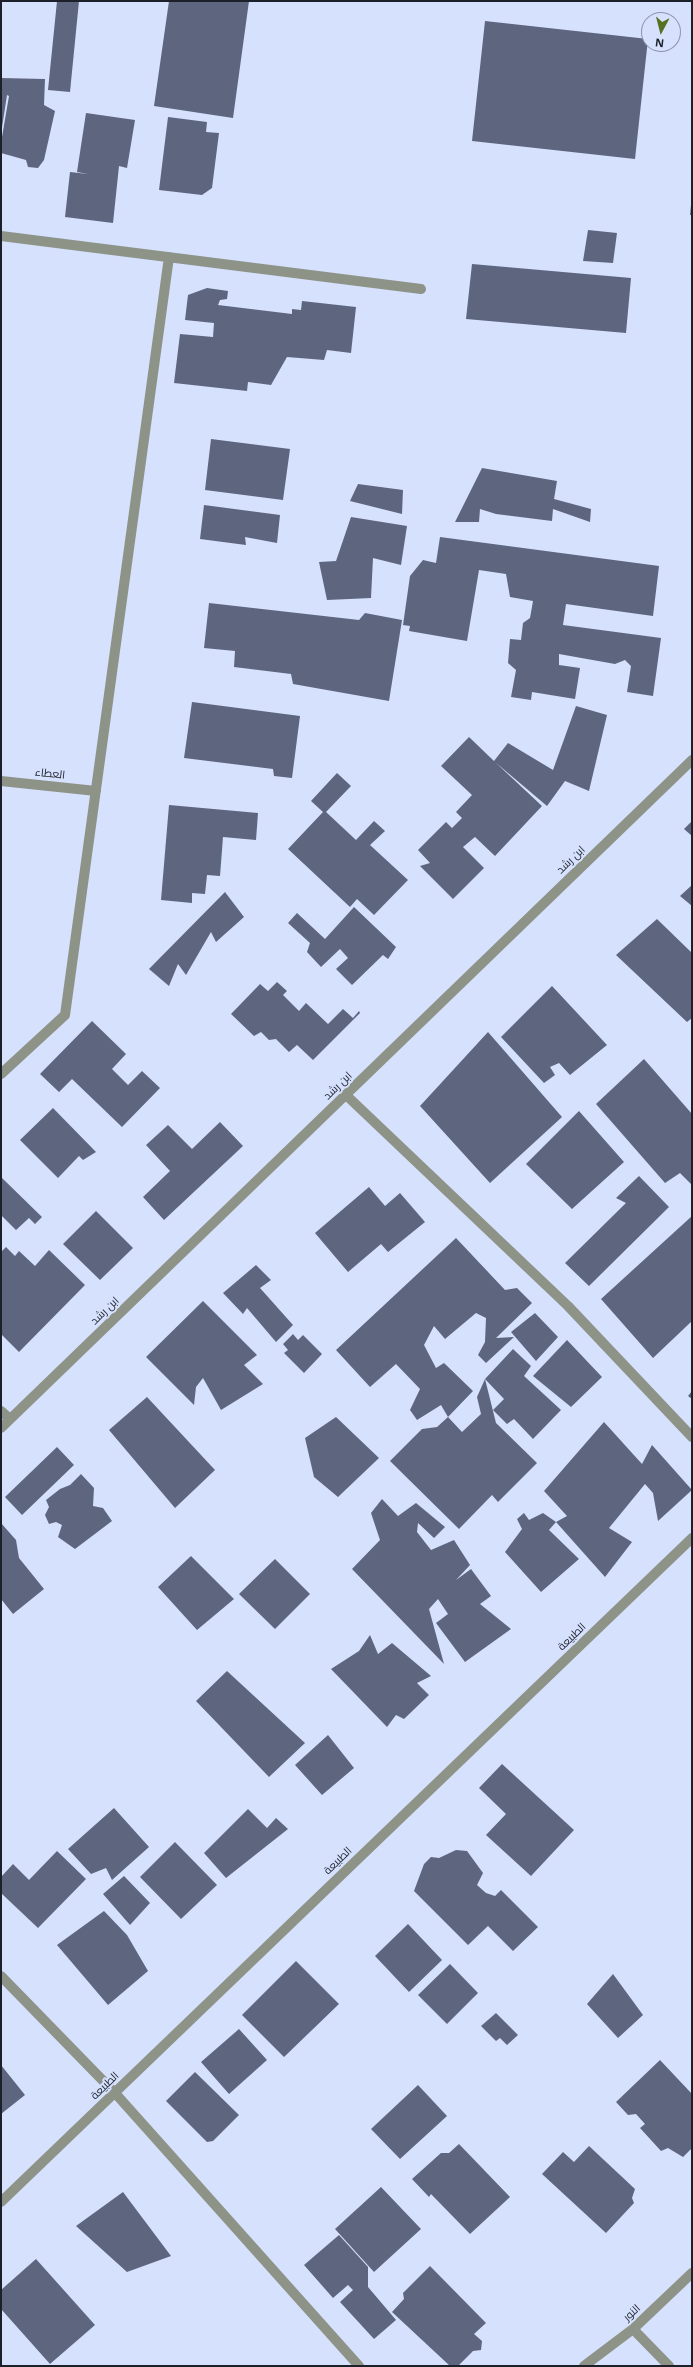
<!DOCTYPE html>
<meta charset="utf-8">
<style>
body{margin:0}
#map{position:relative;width:693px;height:2367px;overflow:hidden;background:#d6e1fd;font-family:"Open Sans",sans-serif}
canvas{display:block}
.frame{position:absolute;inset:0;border:2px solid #1c202a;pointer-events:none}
.north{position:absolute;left:641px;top:12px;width:40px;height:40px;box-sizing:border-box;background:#d6e1fd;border:1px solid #8c94a9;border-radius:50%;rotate:187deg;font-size:11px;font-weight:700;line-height:16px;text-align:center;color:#1c202a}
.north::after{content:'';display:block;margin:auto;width:14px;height:18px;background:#577123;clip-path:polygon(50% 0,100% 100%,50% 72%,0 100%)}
</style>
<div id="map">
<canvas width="693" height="2367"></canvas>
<div class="frame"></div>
<div class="north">N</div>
</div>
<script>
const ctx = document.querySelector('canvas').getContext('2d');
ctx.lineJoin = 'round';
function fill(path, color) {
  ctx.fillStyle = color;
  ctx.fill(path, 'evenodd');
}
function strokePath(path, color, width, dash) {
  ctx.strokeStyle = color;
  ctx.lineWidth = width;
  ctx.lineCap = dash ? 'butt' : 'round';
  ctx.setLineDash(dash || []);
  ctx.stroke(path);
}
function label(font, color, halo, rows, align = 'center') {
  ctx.font = font + ' "Open Sans",Cairo,sans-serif';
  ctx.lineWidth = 4;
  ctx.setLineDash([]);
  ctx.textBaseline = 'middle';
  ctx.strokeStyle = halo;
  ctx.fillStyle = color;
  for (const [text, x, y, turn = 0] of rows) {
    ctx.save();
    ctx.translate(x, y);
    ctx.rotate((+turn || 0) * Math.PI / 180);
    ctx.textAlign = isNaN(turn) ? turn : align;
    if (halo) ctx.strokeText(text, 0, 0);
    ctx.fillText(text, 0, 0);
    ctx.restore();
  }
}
const building = new Path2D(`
 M57,1H79L70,92L48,90Z
 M169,1H249L233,118L154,106Z
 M485,21L648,39L635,159L472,141Z
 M1,78L45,79L44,105L55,111L44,160L38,168L28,167L26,160L1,153V137H2L9,96L7,95L1,134Z
 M86,113L135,120L127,168L119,166L113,223L65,217L70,172L88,174L77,172Z
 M168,117L207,122L206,132L219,133L212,188L202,195L159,190Z
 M691,205H692V215H690Z
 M588,230L617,233L613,263L583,261Z
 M472,264L631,278L626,333L466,319Z
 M207,288L228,291L227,299L220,300L218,305L292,314V309L301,310L302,301L356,307L351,353L327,350L324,360L287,357L271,385L248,382L247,391L174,383L180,334L213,337L214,323L185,320L188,295Z
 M211,439L290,449L283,500L205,490Z
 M482,468L557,481L554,499L591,509L590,522L553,509L552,521L496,514L480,509L479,522H455Z
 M358,484L403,490L402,514L350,501Z
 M204,505L280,515L277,543L245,537L246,545L200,539Z
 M351,517L407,526L401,565L373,558L371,598L327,600L319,562L336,561Z
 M440,537L659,566L653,616L566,604L563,625L661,638L653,696L627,692L631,666L625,660L615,664L559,654V665L580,668L575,699L532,692L531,700L511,697L516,670L508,663L510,639L521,640L523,623L530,618L533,601L510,597L506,574L479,570L467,641L409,631L410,626L403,625L410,576L423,560L436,563Z
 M209,603L359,620L365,613L402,620L389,701L293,684L291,674L234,667L235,651L204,648Z
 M192,702L300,716L292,778L274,776L273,769L184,758Z
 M576,706L607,715L589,791L565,781L547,806L495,762L542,806L495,856L475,837L463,847L484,868L453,899L420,866L430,863L418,850L446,822L452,828L462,818L456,812L472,795L441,766L469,737L494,761L508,743L553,770Z
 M337,773L351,786L326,812L356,840L374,821L385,831L370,845L408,880L374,915L357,899L350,907L288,849L323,812L311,801Z
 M169,805L258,813L256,840L223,837L220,876L207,875L205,894L192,893V903L161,900Z
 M692,821V836L684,829Z
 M692,885V906L680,896Z
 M225,892L244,917L216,942L211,932L186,975L178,964L169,986L149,969Z
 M354,907L396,947L388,959L383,955L352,985L336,969L348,958L340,949L321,967L307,952L310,943L288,923L297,913L325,939Z
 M657,919L692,953V1018L687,1022L616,955Z
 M277,982L287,991L283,995L299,1011L306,1003L328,1024L343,1009L353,1018L359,1011L360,1013L313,1060L297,1045L289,1052L276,1039L269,1040L261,1032L254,1036L231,1014L260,984L268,991Z
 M552,986L607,1045L570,1075L559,1063L550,1067L555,1075L544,1083L501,1037Z
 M92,1021L126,1054L112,1069L128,1085L142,1071L160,1088L122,1127L72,1079L59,1092L40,1074Z
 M488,1032L562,1117L490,1183L420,1106Z
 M644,1059L692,1114V1185L680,1173L665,1183L596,1104Z
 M53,1108L96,1152L83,1160L79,1156L58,1178L20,1140Z
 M579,1111L624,1162L572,1209L526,1164Z
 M220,1122L243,1146L164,1220L143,1197L170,1171L146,1145L168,1125L192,1149Z
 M639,1176L669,1207L589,1286L565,1263L626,1203L616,1198Z
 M1,1177L42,1217L35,1224L29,1218L16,1230L1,1215Z
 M369,1187L385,1206L400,1193L425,1222L388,1252L381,1244L348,1272L315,1233Z
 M96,1211L133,1248L100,1280L63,1244Z
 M692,1216V1321L653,1358L601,1299Z
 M456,1238L505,1290L517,1288L532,1303L496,1338L514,1337L486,1363L478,1355L485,1342L486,1318L476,1313L445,1339L434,1326L424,1345L436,1368L444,1363L473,1391L448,1417L462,1432L481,1414L477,1397L485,1379L496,1423L537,1463L498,1502L492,1495L459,1529L390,1461L422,1429L437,1427L448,1417L441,1405L417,1420L410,1410L420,1389L396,1364L370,1387L336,1350Z
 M6,1247L15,1256L19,1251L35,1266L49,1250L85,1285L19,1352L1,1334V1252Z
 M256,1265L271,1280L260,1288L293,1325L276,1342L247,1308L243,1314L223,1293Z
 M203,1301L257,1355L244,1365L263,1384L221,1410L203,1378L196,1387L194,1405L146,1357Z
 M535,1313L558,1337L536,1361L511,1332Z
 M293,1334L298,1340L303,1335L322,1354L304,1373L284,1353L288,1350L283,1344Z
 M567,1340L602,1377L571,1407L533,1376Z
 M513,1349L531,1366L524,1376L561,1410L533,1439L514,1419L507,1424L493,1410L504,1399L485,1379Z
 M692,1391V1399L688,1396Z
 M147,1397L215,1470L175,1508L109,1430Z
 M336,1417L379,1458L338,1497L314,1477L305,1438Z
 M604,1422L642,1464L652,1445L692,1490L658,1521L653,1493L645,1484L609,1528L632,1542L605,1577L556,1522L567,1516L544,1491Z
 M57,1447L74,1465L22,1515L5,1497Z
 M81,1474L94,1488L93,1506L103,1508L112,1521L75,1549L58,1537L62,1525L56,1522L49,1524L45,1515L49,1507L46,1500L60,1489L70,1485Z
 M382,1499L398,1516L416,1503L445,1527L434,1538L418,1523L417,1532L431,1550L454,1540L470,1565L456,1580L471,1569L491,1596L480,1604L511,1629L465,1662L436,1623L448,1614L438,1599L429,1609L444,1664L352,1569L380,1540L371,1513Z
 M524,1513L529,1520L543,1513L556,1522L549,1530L579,1559L541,1592L505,1552L522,1529L517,1519Z
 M1,1523L16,1540L19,1558L44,1589L13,1614L1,1599Z
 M191,1556L234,1599L197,1630L158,1587Z
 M275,1559L310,1594L275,1629L239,1594Z
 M370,1635L378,1654L392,1643L431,1676L417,1683L429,1695L404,1719L396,1715L387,1727L331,1669L359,1651Z
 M227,1671L305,1743L269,1777L196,1701Z
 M328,1735L354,1768L322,1795L295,1765Z
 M502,1764L574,1830L531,1876L486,1835L506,1814L479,1788Z
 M114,1808L149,1847L112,1880L106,1868L91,1874L68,1849Z
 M248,1809L267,1828L276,1818L288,1829L226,1878L204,1853Z
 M175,1842L217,1885L181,1919L140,1877Z
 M456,1850L467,1851L483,1873L477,1885L486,1893L495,1896L501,1890L538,1927L513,1951L488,1926L468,1945L414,1891L424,1864L431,1857L439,1858Z
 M57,1851L86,1879L38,1928L1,1893V1877L13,1864L29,1880Z
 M124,1876L150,1903L130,1925L103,1894Z
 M104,1911L127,1935L148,1971L108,2005L57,1945Z
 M408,1924L442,1960L409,1992L375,1956Z
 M296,1961L339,2004L284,2057L242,2015Z
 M450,1964L478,1993L447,2024L418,1995Z
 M613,1974L643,2015L618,2038L587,2004Z
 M496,2013L518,2035L507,2045L500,2038L496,2041L481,2026Z
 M239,2029L267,2060L229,2094L201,2062Z
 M660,2060L692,2094V2148L683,2157L668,2148L661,2151L640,2128L645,2124L636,2114L628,2115L616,2102Z
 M1,2065L25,2095L1,2114Z
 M195,2072L239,2115L213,2141L207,2142L166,2101Z
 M418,2085L447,2116L400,2159L371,2129Z
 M459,2144L510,2197L470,2234L431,2194L429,2197L412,2179L441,2153H449Z
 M589,2146L635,2189L632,2198L634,2203L606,2233L542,2174L563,2152L574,2162Z
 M381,2187L421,2229L374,2272L335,2229Z
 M123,2192L171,2256L127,2272L76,2226Z
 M339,2235L368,2267V2287L396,2320L374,2339L340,2302L353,2290L348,2285L333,2298L304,2265Z
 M36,2259L95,2325L50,2364L1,2309V2290Z
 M430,2266L486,2323L474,2334L482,2341L481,2350L473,2351L458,2366H450L392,2312L404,2299L403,2293Z`);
const minor = new Path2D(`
 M1,236L421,289
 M1,781L96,791
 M1,1074L65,1015L169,257
 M346,1095L568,1306L692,1437
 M1,1411L10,1419
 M1,1428L692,760
 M1,1976L115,2093L359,2366
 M1,2202L692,1538
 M633,2329L669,2366
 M584,2366L633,2329L692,2273`);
const streetNames = [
 ["العطاء",50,774,6],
 ["ابن رشد",571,860,-44],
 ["ابن رشد",338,1086,-44],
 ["ابن رشد",105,1311,-44],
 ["الطبيعة",572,1637,-44],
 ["الطبيعة",338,1861,-44],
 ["الطبيعة",105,2086,-44],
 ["النور",632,2313,-42]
];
fill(building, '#5d667e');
strokePath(minor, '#8e9388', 10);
label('11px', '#1c202a', '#d6e1fd', streetNames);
</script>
